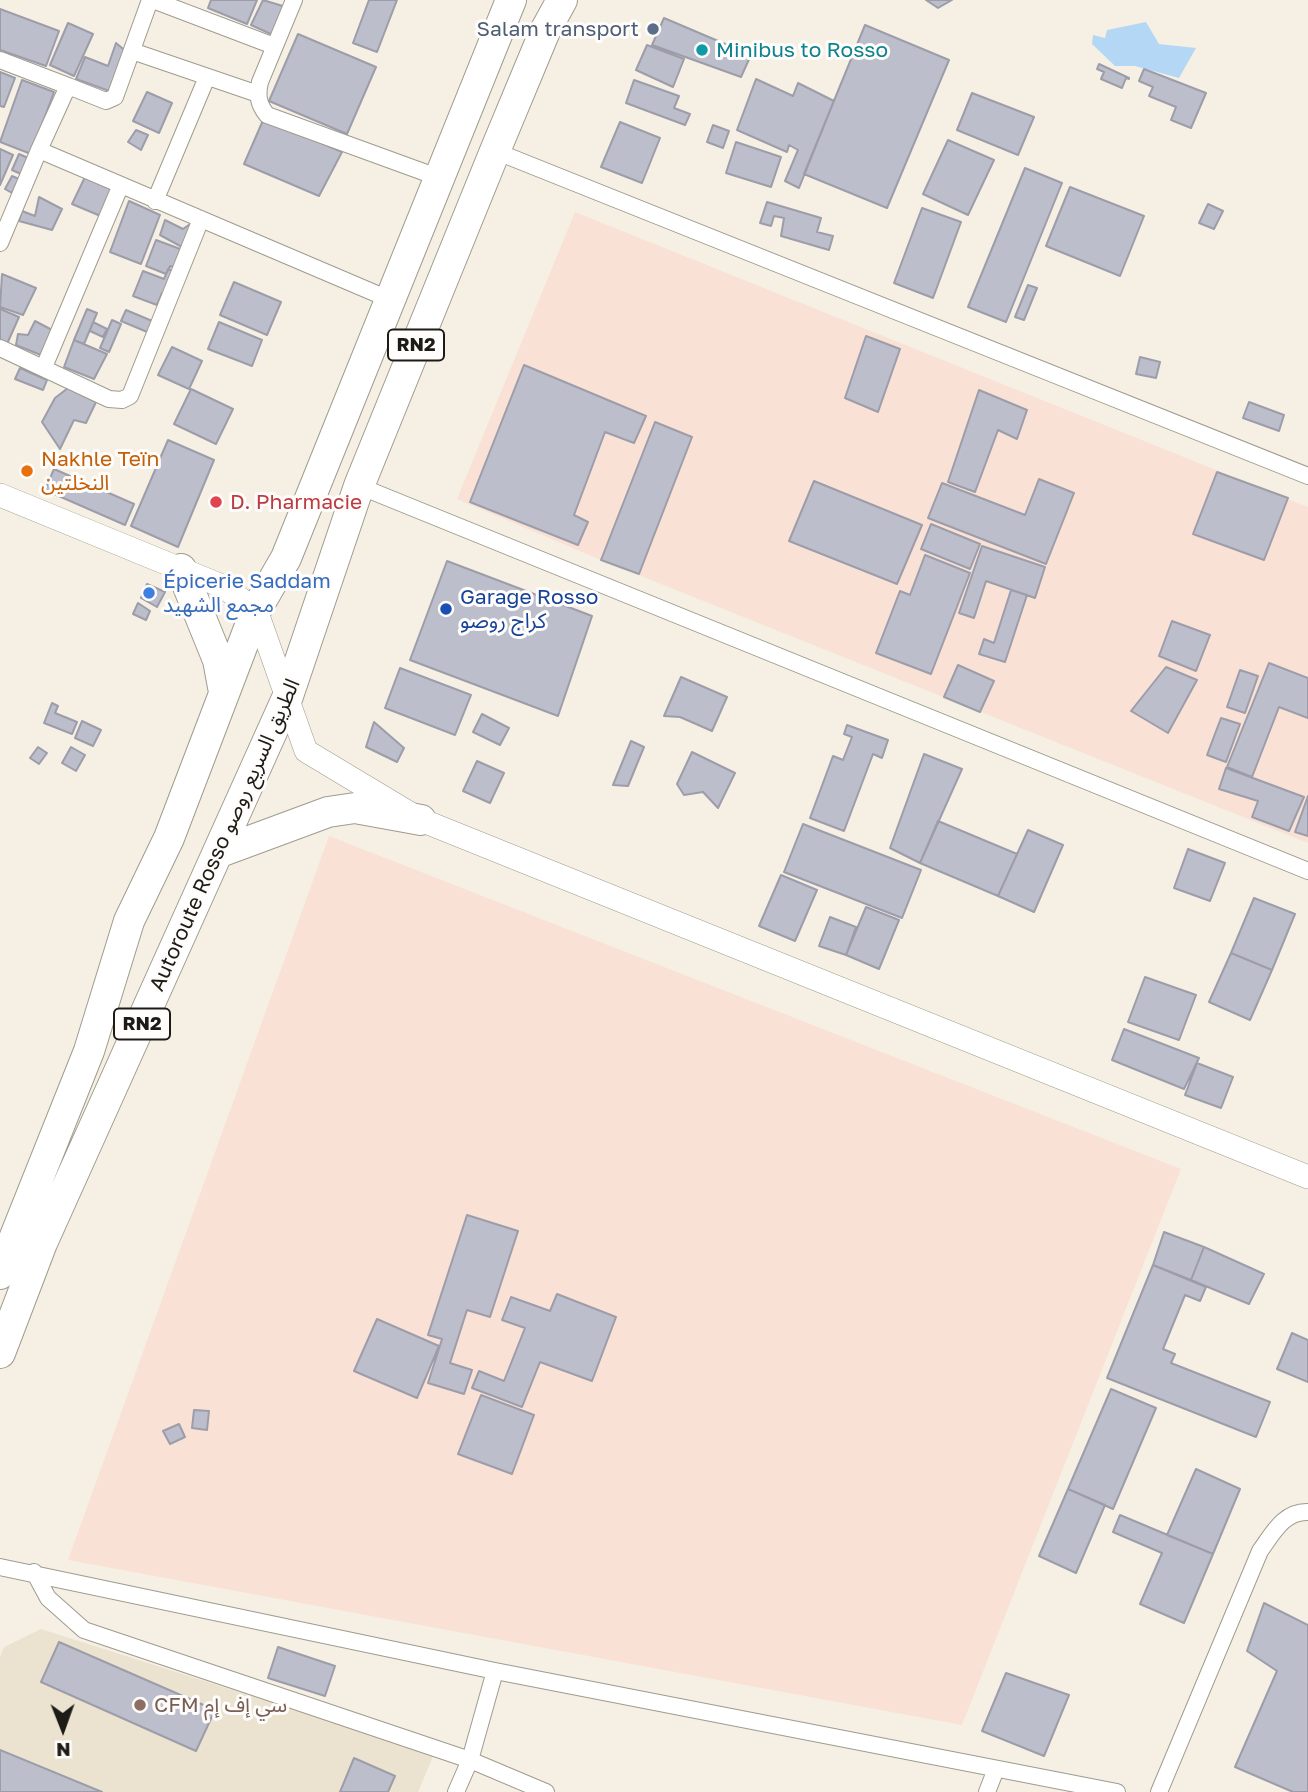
<!DOCTYPE html>
<meta charset="utf-8">
<style>
body{margin:0}
#map{position:relative;width:1308px;height:1792px;overflow:hidden;background:#f5f0e3;font-family:"Golos Text",sans-serif}
canvas{display:block}
.north{position:absolute;left:28px;top:1694px;width:70px;height:70px;-webkit-text-stroke:5px #fefdfb;paint-order:stroke;rotate:179deg;font-size:19px;font-weight:700;line-height:28px;text-align:center;color:#1c1b16}
.north::after{content:'';display:block;margin:auto;width:24px;height:32px;background:#1c1b16;clip-path:polygon(50% 0,100% 100%,50% 72%,0 100%)}
</style>
<div id="map">
<canvas width="1308" height="1792"></canvas>
<div class="north">N</div>
</div>
<script>
const ctx = document.querySelector('canvas').getContext('2d');
ctx.lineJoin = 'round';
function fill(path, color) {
  ctx.fillStyle = color;
  ctx.fill(path, 'evenodd');
}
function strokePath(path, color, width, dash) {
  ctx.strokeStyle = color;
  ctx.lineWidth = width;
  ctx.lineCap = dash ? 'butt' : 'round';
  ctx.setLineDash(dash || []);
  ctx.stroke(path);
}
function label(font, color, halo, rows, align = 'center') {
  ctx.font = font + ' "Golos Text","Noto Sans Arabic",sans-serif';
  ctx.lineWidth = 6;
  ctx.setLineDash([]);
  ctx.textBaseline = 'middle';
  ctx.strokeStyle = halo;
  ctx.fillStyle = color;
  for (const [text, x, y, turn = 0] of rows) {
    ctx.save();
    ctx.translate(x, y);
    ctx.rotate((+turn || 0) * Math.PI / 180);
    ctx.textAlign = isNaN(turn) ? turn : align;
    if (halo) ctx.strokeText(text, 0, 0);
    ctx.fillText(text, 0, 0);
    ctx.restore();
  }
}
const commercial = new Path2D(`
 M575,212L1308,507V843L601,560L457,499Z
 M329,836L1181,1169L962,1725L68,1560Z`);
const built = new Path2D(`
 M41,1629L434,1754L418,1792H0V1657L4,1647Z`);
const water = new Path2D(`
 M1146,22L1159,44L1196,48L1179,78L1135,66H1115L1092,44L1093,35L1105,38L1107,30Z`);
const building = new Path2D(`
 M211,0H257L247,24L208,8Z
 M263,0L286,7L273,35L251,25Z
 M369,0H397L377,52L353,43Z
 M926,0H952L938,8Z
 M0,9L59,31L46,66L0,50Z
 M664,18L751,55L741,77L652,45Z
 M68,23L93,34L74,76L50,65Z
 M865,25L949,60L887,208L804,174Z
 M298,34L376,67L347,134L269,101Z
 M116,43L127,52L112,92L76,79L85,57L108,66Z
 M647,45L684,59L673,87L636,70Z
 M1099,64L1129,78V79L1126,78L1122,88L1101,79L1104,72L1097,69Z
 M1144,69L1206,93L1191,128L1171,120L1176,107L1149,96L1153,87L1139,81Z
 M0,72L15,78L4,107L0,106Z
 M756,79L793,96L798,83L834,101L799,188L785,181L798,150L789,145L787,152L737,130Z
 M22,80L54,92L31,154L0,142Z
 M634,80L679,96L674,108L690,114L685,125L626,103Z
 M147,92L172,103L159,133L133,121Z
 M972,93L1034,117L1018,155L957,130Z
 M264,118L342,152L319,196L244,164Z
 M620,122L660,138L642,183L601,167Z
 M713,125L729,131L723,148L707,142Z
 M136,130L148,135L141,150L128,142Z
 M948,140L994,160L968,215L923,194Z
 M736,142L781,157L771,187L726,173Z
 M0,149L13,155L0,185Z
 M19,154L28,158L21,174L12,170Z
 M1025,168L1062,183L1006,322L968,307Z
 M12,176L19,179L12,193L5,189Z
 M85,177L113,190L103,217L72,204Z
 M1070,187L1144,216L1120,276L1046,246Z
 M39,197L62,209L52,230L19,221L22,211L35,216Z
 M129,201L160,215L141,264L110,252Z
 M767,202L821,218L817,232L833,236L829,250L781,236L784,218L774,216L771,226L760,223Z
 M1208,204L1223,211L1214,229L1199,223Z
 M922,208L961,222L933,298L894,283Z
 M165,220L183,229L193,222L182,247L160,235Z
 M156,240L183,250L176,268L170,266L166,274L146,266Z
 M168,269L176,272L167,296L162,293L157,305L133,296L143,271L164,279Z
 M2,274L36,288L23,315L0,307Z
 M234,282L281,302L267,335L220,315Z
 M1028,285L1037,288L1024,320L1015,317Z
 M0,309L19,317L7,344L0,341Z
 M87,309L97,313L84,344L74,340Z
 M126,310L157,323L152,334L121,321Z
 M112,320L121,324L109,352L100,348Z
 M35,321L54,331L41,355L16,345L18,334L28,335Z
 M93,322L107,329L103,337L90,331Z
 M219,322L262,340L252,366L208,349Z
 M866,336L900,349L878,412L845,398Z
 M74,340L107,354L94,379L64,367Z
 M172,347L202,361L189,389L158,375Z
 M1140,357L1160,362L1156,378L1136,374Z
 M524,365L646,416L634,443L605,432L574,515L588,522L578,545L470,502Z
 M20,368L47,380L43,390L15,379Z
 M68,388L96,402L86,423L74,420L60,449L42,422L55,398Z
 M191,389L233,409L216,444L174,424Z
 M979,390L1027,410L1017,439L998,430L975,492L948,482Z
 M1249,402L1284,415L1279,431L1243,418Z
 M655,422L692,437L639,574L601,560Z
 M168,440L214,460L178,547L131,526Z
 M54,469L134,504L125,525L45,490Z
 M1217,472L1288,498L1264,560L1193,534Z
 M1039,479L1074,493L1046,564L928,518L942,483L1025,515Z
 M814,481L922,525L897,584L789,541Z
 M931,524L980,544L970,569L921,549Z
 M982,546L1045,567L1035,598L986,581L974,618L959,613Z
 M925,555L970,573L931,674L876,653L900,591L910,595Z
 M447,561L592,616L558,716L410,660Z
 M147,584L165,592L157,607L141,598Z
 M1011,590L1027,595L1005,662L979,654L984,639L994,643Z
 M138,603L150,611L146,620L133,614Z
 M1172,621L1210,635L1196,671L1159,656Z
 M1269,663L1308,678V718L1279,707L1252,777L1227,767Z
 M958,665L994,681L980,712L944,697Z
 M1166,667L1197,680L1168,733L1131,711Z
 M400,668L471,695L455,735L385,708Z
 M1240,670L1258,676L1245,713L1227,707Z
 M681,677L727,697L712,731L680,717L664,716Z
 M52,703L58,706L55,713L77,722L72,734L44,723Z
 M482,714L509,728L500,745L473,732Z
 M1221,718L1240,724L1226,762L1207,755Z
 M82,721L101,730L93,746L75,738Z
 M374,722L404,748L397,762L366,747Z
 M847,725L888,740L882,758L873,754L844,831L810,818L833,756L843,760L852,737L844,734Z
 M631,741L644,747L628,786L613,785Z
 M38,747L47,753L39,764L30,758Z
 M71,747L85,755L76,771L62,763Z
 M692,752L735,773L718,808L703,792L684,795L677,784Z
 M924,754L962,769L920,863L890,848Z
 M477,761L504,773L490,803L463,791Z
 M1226,768L1304,797L1289,831L1252,817L1258,801L1219,789Z
 M1308,796V836L1295,832Z
 M938,821L1017,854L998,896L920,863Z
 M803,824L921,870L902,918L784,872Z
 M1028,830L1063,845L1034,912L998,896Z
 M1188,849L1225,863L1210,901L1174,888Z
 M781,875L817,890L795,941L759,926Z
 M1254,898L1295,914L1272,970L1231,953Z
 M866,907L899,920L879,969L846,955Z
 M830,917L856,927L846,955L819,946Z
 M1231,953L1272,970L1250,1020L1209,1002Z
 M1145,977L1196,995L1179,1040L1128,1022Z
 M1124,1029L1199,1058L1184,1089L1112,1060Z
 M1197,1063L1233,1077L1221,1108L1185,1095Z
 M467,1215L518,1231L490,1317L467,1310L450,1363L472,1370L464,1394L428,1383L442,1339L428,1335Z
 M1164,1232L1204,1247L1191,1280L1153,1265Z
 M1204,1247L1264,1274L1249,1304L1191,1280Z
 M1153,1265L1206,1287L1200,1301L1185,1295L1163,1349L1175,1354L1171,1363L1270,1402L1256,1437L1107,1378Z
 M557,1294L616,1317L592,1381L540,1362L522,1407L472,1388L479,1371L504,1381L525,1328L502,1320L511,1297L550,1311Z
 M377,1319L439,1346L417,1398L354,1371Z
 M1292,1333L1308,1340V1382L1277,1369Z
 M1111,1389L1156,1408L1113,1509L1068,1489Z
 M481,1395L534,1415L512,1474L458,1454Z
 M194,1410L209,1411L207,1430L192,1428Z
 M179,1424L185,1437L170,1444L163,1431Z
 M1196,1469L1240,1489L1213,1554L1167,1535Z
 M1068,1489L1105,1505L1076,1573L1039,1556Z
 M1120,1515L1213,1554L1184,1623L1140,1604L1162,1553L1113,1532Z
 M1264,1603L1308,1625V1792H1293L1235,1767L1277,1671L1247,1651Z
 M59,1642L215,1710L196,1751L41,1682Z
 M278,1647L335,1666L325,1696L268,1678Z
 M1006,1673L1069,1695L1044,1756L982,1731Z
 M0,1750L102,1792H0Z
 M354,1758L395,1776L388,1792H340Z`);
const street = new Path2D(`
 M153,0L274,46
 M294,0L260,82C257,95 258,104 267,115L440,178
 M132,51L258,94
 M0,60L68,86L39,150
 M68,86L106,101L115,97L150,0
 M495,151L1308,476
 M155,201L207,77
 M0,243L39,150L391,300
 M0,348L109,399L122,400L130,396L201,219
 M44,367L120,187
 M359,486L1308,871
 M0,1567L495,1671L1117,1792
 M34,1572L48,1598L84,1630L470,1760L546,1792
 M456,1792L470,1760L495,1671
 M987,1792L996,1769
 M1159,1792L1260,1551C1273,1533 1284,1511 1308,1512`);
const secondary = new Path2D(`
 M0,495L222,586L256,610L306,751L421,820L1308,1177`);
const highway = new Path2D(`
 M181,569L218,660L224,692
 M220,852L328,812L355,808L421,820
 M0,1274L89,1051L129,921L169,838L256,610L286,558L511,0
 M0,1353L42,1243L288,696L359,486L495,151L545,31L562,0`);
const markers = [
 [653,29,7,"#5c6f8a"],
 [702,50,7,"#0f9aa8"],
 [27,471,7,"#e8710a"],
 [216,502,7,"#e0444e"],
 [149,593,7,"#3f7fe0"],
 [446,609,7,"#1a4fb4"],
 [140,1705,7,"#8d6e63"]
];
const shields = [
 [416,345,56],
 [142,1024,56]
];
const shieldNames = [
 ["RN2",416,345],
 ["RN2",142,1024]
];
const serviceNames = [
 ["Salam transport",639,29]
];
const cultureNames = [
 ["Minibus to Rosso",716,50]
];
const foodNames = [
 ["Nakhle Teïn",41,459],
 ["النخلتين",41,483]
];
const healthNames = [
 ["D. Pharmacie",230,502]
];
const shopNames = [
 ["Épicerie Saddam",163,581],
 ["مجمع الشهيد",163,605]
];
const transitNames = [
 ["Garage Rosso",460,597],
 ["كراج روصو",460,621]
];
const streetNames = [
 ["Autoroute Rosso الطريق السريع روصو",225,835,-66]
];
const educationNames = [
 ["CFM سي إف إم",154,1705]
];
fill(commercial, '#f9e1d6');
fill(built, '#ebe3cf');
fill(water, '#b5d7f6');
fill(building, '#bdbecb');
strokePath(building, '#9d9daa', 2);
strokePath(street, '#9f9b8e', 18);
strokePath(secondary, '#9f9b8e', 24);
strokePath(highway, '#9f9b8e', 32);
strokePath(street, '#fff', 16);
strokePath(secondary, '#fff', 23);
strokePath(highway, '#fff', 30);
for (const [x, y, r, color] of markers) {
  const dot = new Path2D();
  dot.arc(x, y, r, 0, 2 * Math.PI);
  ctx.fillStyle = color;
  ctx.fill(dot);
  strokePath(dot, '#fefdfb', 2.5);
}
for (const [x, y, w] of shields) {
  const box = new Path2D();
  box.roundRect(x - w / 2, y - 15.5, w, 31, 5);
  ctx.fillStyle = '#fefdfb';
  ctx.fill(box);
  strokePath(box, '#1c1b16', 2);
}
label('bold 19px', '#1c1b16', null, shieldNames);
label('21px', '#4e5e75', '#fefdfb', serviceNames, 'right');
label('21px', '#0d838f', '#fefdfb', cultureNames, 'left');
label('21px', '#c56008', '#fefdfb', foodNames, 'left');
label('21px', '#be3a42', '#fefdfb', healthNames, 'left');
label('21px', '#366cbe', '#fefdfb', shopNames, 'left');
label('21px', '#164399', '#fefdfb', transitNames, 'left');
label('21px', '#1c1b16', '#fefdfb', streetNames);
label('21px', '#785e54', '#fefdfb', educationNames, 'left');
</script>
